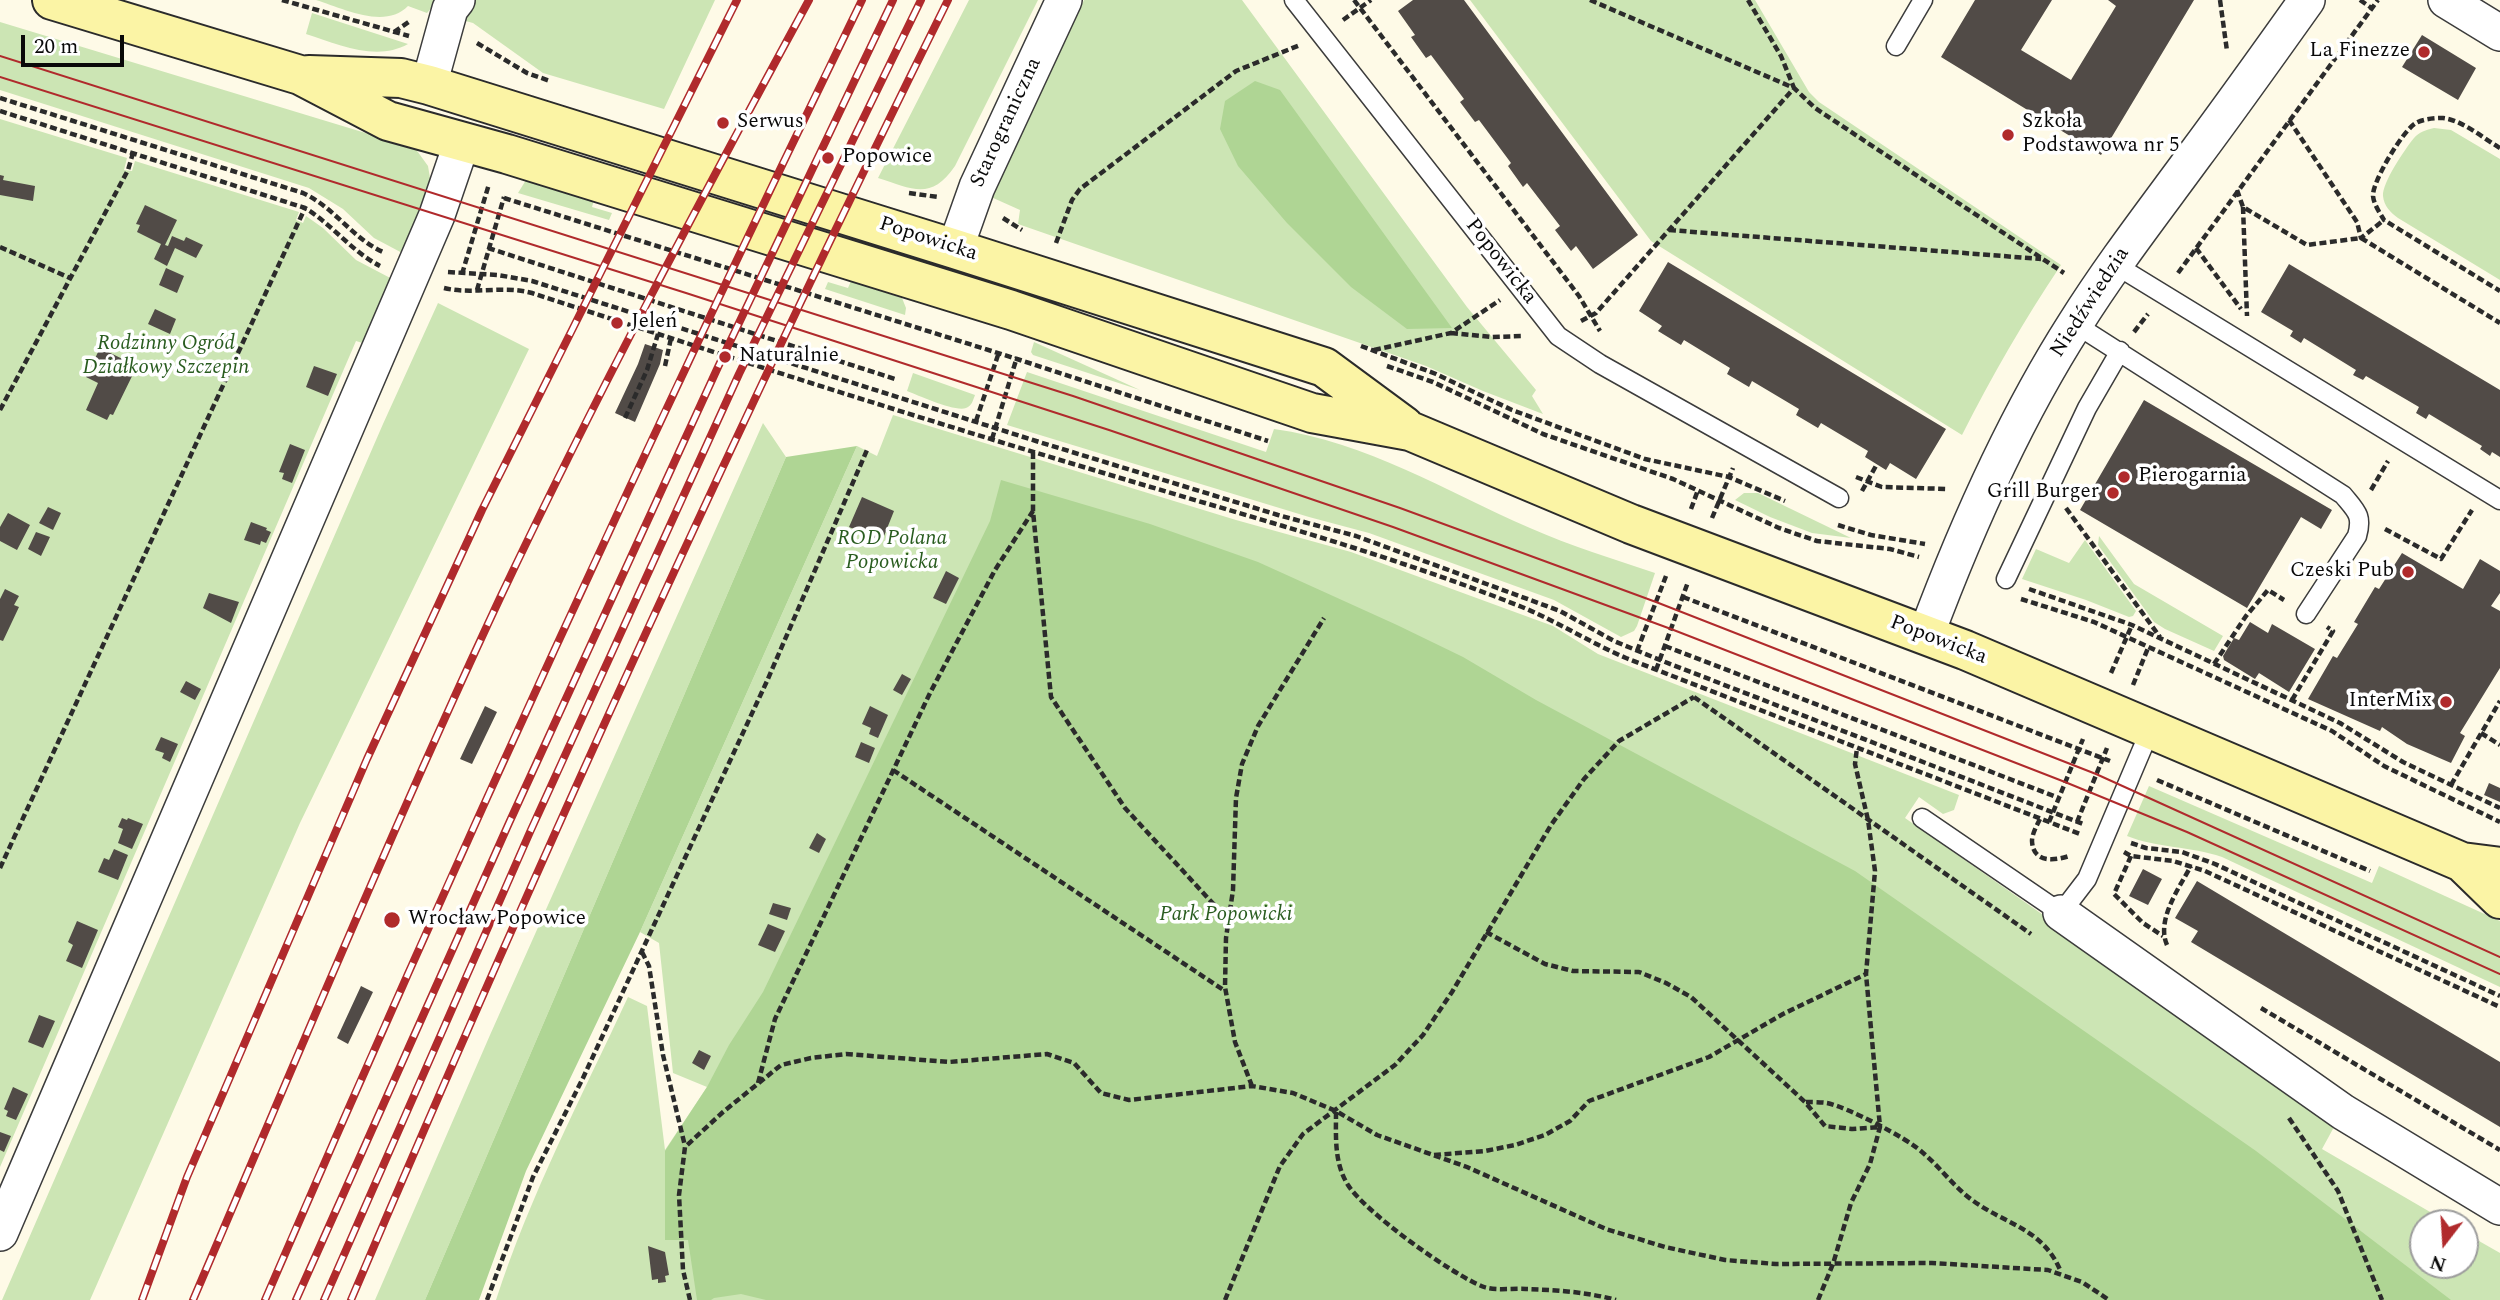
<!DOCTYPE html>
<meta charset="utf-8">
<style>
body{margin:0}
#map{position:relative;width:2500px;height:1300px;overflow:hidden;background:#fefae7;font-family:Spectral,serif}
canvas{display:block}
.north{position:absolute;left:2409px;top:1209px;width:70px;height:70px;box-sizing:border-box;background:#fff;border:2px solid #9d9d9d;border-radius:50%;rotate:197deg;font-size:19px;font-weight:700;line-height:28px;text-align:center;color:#090909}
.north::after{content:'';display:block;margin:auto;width:24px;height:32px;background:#b02a2c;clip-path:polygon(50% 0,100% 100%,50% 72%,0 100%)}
.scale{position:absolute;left:21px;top:35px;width:103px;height:32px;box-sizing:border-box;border:4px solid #090909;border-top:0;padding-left:9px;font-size:21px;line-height:24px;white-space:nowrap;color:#090909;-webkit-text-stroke:5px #fff;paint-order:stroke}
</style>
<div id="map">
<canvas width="2500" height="1300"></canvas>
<div class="north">N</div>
<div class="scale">20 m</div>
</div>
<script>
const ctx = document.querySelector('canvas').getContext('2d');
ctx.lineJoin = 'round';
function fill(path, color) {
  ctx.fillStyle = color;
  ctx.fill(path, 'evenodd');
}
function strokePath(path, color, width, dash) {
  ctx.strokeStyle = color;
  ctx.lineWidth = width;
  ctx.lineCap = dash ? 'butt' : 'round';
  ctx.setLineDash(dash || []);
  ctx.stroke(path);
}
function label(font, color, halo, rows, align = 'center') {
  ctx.font = font + ' Spectral,serif';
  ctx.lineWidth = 7;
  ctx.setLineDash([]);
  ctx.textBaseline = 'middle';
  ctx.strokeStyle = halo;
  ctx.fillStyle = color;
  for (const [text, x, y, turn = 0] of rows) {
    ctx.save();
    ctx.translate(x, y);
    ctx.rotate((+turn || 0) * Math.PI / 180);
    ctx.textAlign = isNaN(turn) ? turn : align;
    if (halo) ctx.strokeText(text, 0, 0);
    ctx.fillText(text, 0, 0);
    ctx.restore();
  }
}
const green = new Path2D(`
 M316,0H438L427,13L408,6C385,30 342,8 316,0Z
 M475,0H715L664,109L543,73L473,23L462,20Z
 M969,0H1038L955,166C931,201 913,189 878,178Z
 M1084,0H1242L1467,307L1536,390L1532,396L1543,414L1483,391L1426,366L1018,224L1020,210L991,197Z
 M1470,0H1755L1809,92L1819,102L2061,265C2024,320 1992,376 1962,435L1651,241Z
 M312,13L408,44C376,62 338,44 306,34Z
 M0,22L415,148L428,166L431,184L406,255L374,238L343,209L309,188L0,90Z
 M0,119L127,158L124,170L132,171L135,161L299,212L296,220L303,223L306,216L323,228L356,260L396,281L369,345L356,341L0,1167Z
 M2434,128L2451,130L2500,159V280L2398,218C2390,212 2384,206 2383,196C2382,183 2405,149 2414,138C2419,132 2426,130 2434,128Z
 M526,180L594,200L592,207L612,213L609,220L518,193Z
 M851,281L902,298L906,308L905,315L825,289L828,282L848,288Z
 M438,303L529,349L300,823L90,1300H2L383,424Z
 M1034,342L1140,390L1033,355L1031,352Z
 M1027,372L1266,452L1274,429C1367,442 1445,491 1530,528C1571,546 1613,559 1655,573L1637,626L1634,631L1621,637L1554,600L1369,533L1309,517L1007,425Z
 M913,373L975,395C973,400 972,406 966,408C955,412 920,396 907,391Z
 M893,415L1236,520L1351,552L1553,626L1598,654L1959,795L1954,810L1943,814L1919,797L1905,818L2200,1025L2334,1127L2322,1149L2449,1223H2423V1265H2465V1233L2500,1253V1300H496C530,1195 582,1096 628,997L647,1006L665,1150L707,1087L673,1073L659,943L640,932L857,446L877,456Z
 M763,423L786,457L425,1300H375L490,1035Z
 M1744,493H1758L1851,538L1812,533L1770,517L1735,500Z
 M2099,536L2134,584L2223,636L2214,651L2165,629L2154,622L2098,545Z
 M2085,540L2136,611L2133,616L2129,617L2086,600L2022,579L2036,549L2069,563Z
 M2149,786L2372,883L2379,866L2500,921V987L2222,857C2190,846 2157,848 2127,836Z`);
const forest = new Path2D(`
 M1255,81L1280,90L1452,328L1407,329L1351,287L1287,223L1238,166L1220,129L1225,101Z
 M857,446L640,932L526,1171L479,1300H425L786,457Z
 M1001,480L1150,524L1258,562L1397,625L1463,657L1536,700L1855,871L2256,1151L2451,1300H766L741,1294L714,1298L711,1300H697L688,1240H665V1151L707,1087L729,1045L763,992L990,521Z`);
const building = new Path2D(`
 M1413,0H1464L1638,235L1593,269L1576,246L1571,251L1555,230L1560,226L1527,183L1523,187L1508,166L1511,163L1479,120L1475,122L1460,102L1464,99L1431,55L1426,58L1411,37L1415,35L1398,11Z
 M1975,0H2052L2021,50L2071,80L2116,6L2108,0H2194L2101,155L1941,57Z
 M2422,35L2476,68L2458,100L2402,67Z
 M0,175L4,176L3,180L35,186L33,201L0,195Z
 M145,205L177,220L165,245L168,246L172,236L184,241L186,237L203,245L196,258L175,248L167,266L154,259L161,244L137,232L140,225L136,224Z
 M1668,262L1946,429L1916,479L1890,463L1886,470L1865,457L1868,451L1821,423L1818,428L1796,415L1799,409L1752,381L1749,387L1727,374L1730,368L1684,340L1681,345L1658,331L1662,326L1639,311Z
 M2289,264L2500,390V457L2492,452L2490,456L2480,449L2482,446L2429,414L2426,419L2416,413L2419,407L2366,376L2363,380L2353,375L2356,370L2304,338L2301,343L2290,336L2293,331L2261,312Z
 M166,268L184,276L177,293L159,285Z
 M155,309L176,319L170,334L148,324Z
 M645,344L663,350L660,364L635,422L615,413L638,364Z
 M100,348L137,366L113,415L110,414L107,420L86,410L98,383L86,377Z
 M314,366L337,374L328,396L306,387Z
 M2144,400L2332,510L2321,529L2301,517L2247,608L2080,510Z
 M290,444L305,450L292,483L282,479L284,473L279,472Z
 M862,497L894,511L882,541L849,527Z
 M48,507L61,513L53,530L39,523Z
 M8,513L30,525L17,550L0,541V527Z
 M251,522L267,528L266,530L271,532L266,543L261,541L260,545L244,540Z
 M36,532L50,537L41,556L28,549Z
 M2402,553L2463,589L2480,559L2500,571V593L2491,606L2500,611V668L2460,733L2465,736L2451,763L2407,744L2382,727L2380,731L2308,699L2333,656L2337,658L2358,624L2354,622L2375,587L2379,589Z
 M946,571L959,578L946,604L933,598Z
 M5,589L19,596L14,605L19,607L3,641L0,640V599Z
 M209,593L239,602L231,623L203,608Z
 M2250,622L2268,633L2272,624L2315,649L2289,692L2259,673L2255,679L2224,660L2223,656L2234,638L2239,640Z
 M902,674L911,679L902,695L893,690Z
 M186,681L201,689L195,700L180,692Z
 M485,706L497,712L472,764L460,759Z
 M870,706L888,715L878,738L869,734L871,728L862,724Z
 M161,737L178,744L170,762L162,758L164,753L155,750Z
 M861,742L875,748L869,763L855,757Z
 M2489,783L2500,788V802L2484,795Z
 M122,818L127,820L128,818L143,824L132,849L118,843L123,829L118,827Z
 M817,833L826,839L819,853L809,848Z
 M114,849L128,855L118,880L98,872L104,858L109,860Z
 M2143,869L2162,879L2148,905L2129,896Z
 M2197,881L2500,1062V1127L2191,942L2198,931L2175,918Z
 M773,903L791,908L787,920L769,914Z
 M77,921L98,930L82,968L66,961L73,945L68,942Z
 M768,924L785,931L775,952L758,945Z
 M361,986L373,992L348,1044L337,1038Z
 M39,1015L55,1021L43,1048L28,1042Z
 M699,1050L711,1056L704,1070L692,1063Z
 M13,1087L28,1094L16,1120L6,1116L8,1111L4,1109Z
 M0,1132L11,1136L4,1152L0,1150Z
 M648,1246L665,1252L669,1275L665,1276L666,1282L658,1283V1279L652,1280Z`);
const path = new Path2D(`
 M282,0L409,36
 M1354,0L1579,296L1600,331
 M1590,0L1794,88L1815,108L2064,273
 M2220,0L2227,51
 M2360,0L2373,9
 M1343,20L1371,0
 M394,32L410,21
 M477,43L527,73L550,81
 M0,98L303,193C334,207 352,238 383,252
 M0,111L305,208C333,225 351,251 380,266
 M2289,120L2357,222L2361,238L2384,220
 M2500,148C2483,138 2462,120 2443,118C2434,118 2423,119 2416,123C2403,130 2372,182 2373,196C2374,205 2380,213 2384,220L2500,291
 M2237,190L2243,207L2307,245L2361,238L2500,323
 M909,193L938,197
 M504,198L1017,359L1268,441
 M2243,207L2247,316
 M1003,218L1022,230
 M1669,230L2041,259
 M1056,243L1072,200L1080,189L1236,71L1300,45
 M0,247L70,278
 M488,248L895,379
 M2196,248L2241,309
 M448,272L498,275L532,281L1036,441L1278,515L1356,536L1560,611L1614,641L1660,660L2083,824
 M2178,273L2378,0
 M462,274L489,184
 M444,288C473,295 502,285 532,293C719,354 908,415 1097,471C1239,514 1384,552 1522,607C1558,622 1591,643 1626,658L2080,834
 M477,290L504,197
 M1581,321L1596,313L1794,88L1781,56L1748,0
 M2134,332L2148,314
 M1451,333L1492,337L1524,336
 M1361,346L1436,374L1512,410L1645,459L1729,477L1785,501
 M1374,350L1451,333L1500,300
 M665,366L671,338
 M1387,366L1433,382L1543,434L1673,479L1779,528L1817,541L1890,549L1919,557
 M0,410L128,170L133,153
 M625,418L647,370L658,334
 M976,421L999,352
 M992,439L1017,357
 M1033,452V511L1051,697L1125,808L1230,922
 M1856,477L1882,487L1948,489
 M2371,490L2388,461
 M1862,491L1877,464
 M2066,508L2160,637
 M1691,509L1698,490
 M1712,518L1733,468
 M1838,525L1871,535L1925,544
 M2385,529L2441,559L2472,510
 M2029,589L2132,625L2340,723L2403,762L2500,808
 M1683,597L2110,761
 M2021,599L2094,622L2332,731L2384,766L2500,822
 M1665,646L2059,798
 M1637,651L1666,576
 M2214,664L2246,616L2268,590L2284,600
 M1656,670L1688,582
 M2111,673L2132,625
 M2133,685L2148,648
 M1694,697L2031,934
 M2292,700L2333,631L2327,627
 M2481,733L2500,745
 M893,770L1225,991
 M2157,780L2370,871
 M2451,785L2500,701
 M2040,819C2037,825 2032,834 2032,841C2033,863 2054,861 2069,856
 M2049,822L2083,739
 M2077,822L2107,748
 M2131,843L2146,848L2182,852L2215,864L2500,996
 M2124,852L2131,856L2173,861L2205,871L2500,1007
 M2131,856L2114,894L2143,923L2163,936
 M0,868L305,208
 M1486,932L1545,964L1573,971L1639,972L1666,983L1691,997L1805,1102L1825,1126L1852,1129L1880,1127
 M2167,945C2156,920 2179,888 2191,866
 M642,952L649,966L663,1055L685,1146
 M2261,1008L2500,1150
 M758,1083L775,1019L930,693L995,570L1033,511
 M1252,1086L1235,1042L1225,987L1226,938L1233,890L1236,798L1242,764L1258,726L1324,618
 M1806,1102C1812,1102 1820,1102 1827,1103C1847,1107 1907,1138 1922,1152C1940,1167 1953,1186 1972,1200C2006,1225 2043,1228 2061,1272
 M1336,1112C1336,1137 1334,1163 1348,1185C1365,1212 1452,1275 1484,1287C1495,1291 1514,1288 1526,1289C1556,1290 1587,1292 1616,1300
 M2289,1118L2338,1191L2382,1300
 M1434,1155L1485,1151L1515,1145L1545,1135L1570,1121L1589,1101L1709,1057L1783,1014L1866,974
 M487,1300L533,1177L583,1078L767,681L867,450
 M690,1300L683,1270L679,1195L685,1147L723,1112L781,1065L811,1058L846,1054L949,1062L1047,1054L1074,1063L1101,1093L1129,1100L1252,1086L1293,1093L1336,1111L1377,1135L1467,1167L1606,1229L1665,1247L1725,1260L1776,1264L1932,1263L2048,1270L2082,1282L2109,1300
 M1225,1300L1280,1166L1303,1134L1395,1065L1423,1035L1452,992L1551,825L1584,779L1619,741L1694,697
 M1818,1300L1833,1264L1851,1203L1870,1164L1880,1127L1866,974L1875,871L1868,820L1855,764L1857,748`);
const lane = new Path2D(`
 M1294,0L1558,336L1600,364L1839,498
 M1896,46L1923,0
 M2114,264L2500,500
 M2075,324L2343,495C2356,511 2363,515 2357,536L2306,614
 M2006,579L2087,408L2120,351
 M1922,818L2061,913L2087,879L2151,728`);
const street = new Path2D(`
 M2446,0L2500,33
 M429,85L450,9L457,0
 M955,249L977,187L1064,0
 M1926,635C1966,528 2013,421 2075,324C2112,265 2154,211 2195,155C2233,104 2270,52 2307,0
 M2061,913L2343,1112L2500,1207
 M0,1233L437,215L462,142`);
const secondary = new Path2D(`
 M52,0L300,75L388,121L507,154L1011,310L1312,413L1410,431L1631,524L1965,650L2462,862L2500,867
 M309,75L401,78L429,85L955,249L1324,367L1404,426
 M2462,862L2500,899`);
const tram = new Path2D(`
 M0,56L1073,396L1400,508L1656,602L2096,774L2500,957
 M0,77L686,293L1109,430L1393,527L1671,629L2065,782L2187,832L2500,974`);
const rail = new Path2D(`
 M142,1300L187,1177L367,759L482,510L737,0
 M193,1300C294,1065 392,829 500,598C596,395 702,197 809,0
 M265,1300C454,862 653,429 862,0
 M296,1300L509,823L718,367L893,0
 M324,1300L530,832L739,374L921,0
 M351,1300C538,861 736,427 948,0`);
const markers = [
 [2424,52,7,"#b02a2c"],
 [723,123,7,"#b02a2c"],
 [2008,135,7,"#b02a2c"],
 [828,158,7,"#b02a2c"],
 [617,323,7,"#b02a2c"],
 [725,357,7,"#b02a2c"],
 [2124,477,7,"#b02a2c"],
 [2113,493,7,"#b02a2c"],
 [2408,572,7,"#b02a2c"],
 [2446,702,7,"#b02a2c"],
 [392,920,9,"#b02a2c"]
];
const poiNames = [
 ["La Finezze",2410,52,"right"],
 ["Serwus",737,123],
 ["Szkoła",2022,123],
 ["Podstawowa nr 5",2022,147],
 ["Popowice",842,158],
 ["Jeleń",631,323],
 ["Naturalnie",739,357],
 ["Pierogarnia",2138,477],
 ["Grill Burger",2099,493,"right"],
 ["Czeski Pub",2394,572,"right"],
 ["InterMix",2432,702,"right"],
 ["Wrocław Popowice",408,920]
];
const streetNames = [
 ["Starograniczna",1007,123,-65],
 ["Popowicka",928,240,18],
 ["Popowicka",1500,262,52],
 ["Niedźwiedzia",2091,303,-57],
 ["Popowicka",1938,641,21]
];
const parkNames = [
 ["Rodzinny Ogród",166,345],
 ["Działkowy Szczepin",166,369],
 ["ROD Polana",892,540],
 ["Popowicka",892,564],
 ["Park Popowicki",1226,916]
];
fill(green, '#cce5b4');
fill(forest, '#afd594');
fill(building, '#514b47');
strokePath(lane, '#3c3c3c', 21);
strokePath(street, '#3c3c3c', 38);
strokePath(secondary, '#2b2b2b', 42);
strokePath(path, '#2b2b2b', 4.5, [7, 3.5]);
strokePath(lane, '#fff', 18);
strokePath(street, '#fff', 35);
strokePath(secondary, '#fbf4a5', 38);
strokePath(tram, '#b02a2c', 2);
strokePath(rail, '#b02a2c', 8);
strokePath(rail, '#fff', 5, [16]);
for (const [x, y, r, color] of markers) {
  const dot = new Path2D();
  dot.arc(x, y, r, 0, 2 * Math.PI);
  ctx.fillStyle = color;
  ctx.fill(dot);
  strokePath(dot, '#fff', 2.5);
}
label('21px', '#090909', '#fff', poiNames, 'left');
label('21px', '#090909', '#fff', streetNames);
label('italic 21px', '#295c1f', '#fff', parkNames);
</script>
